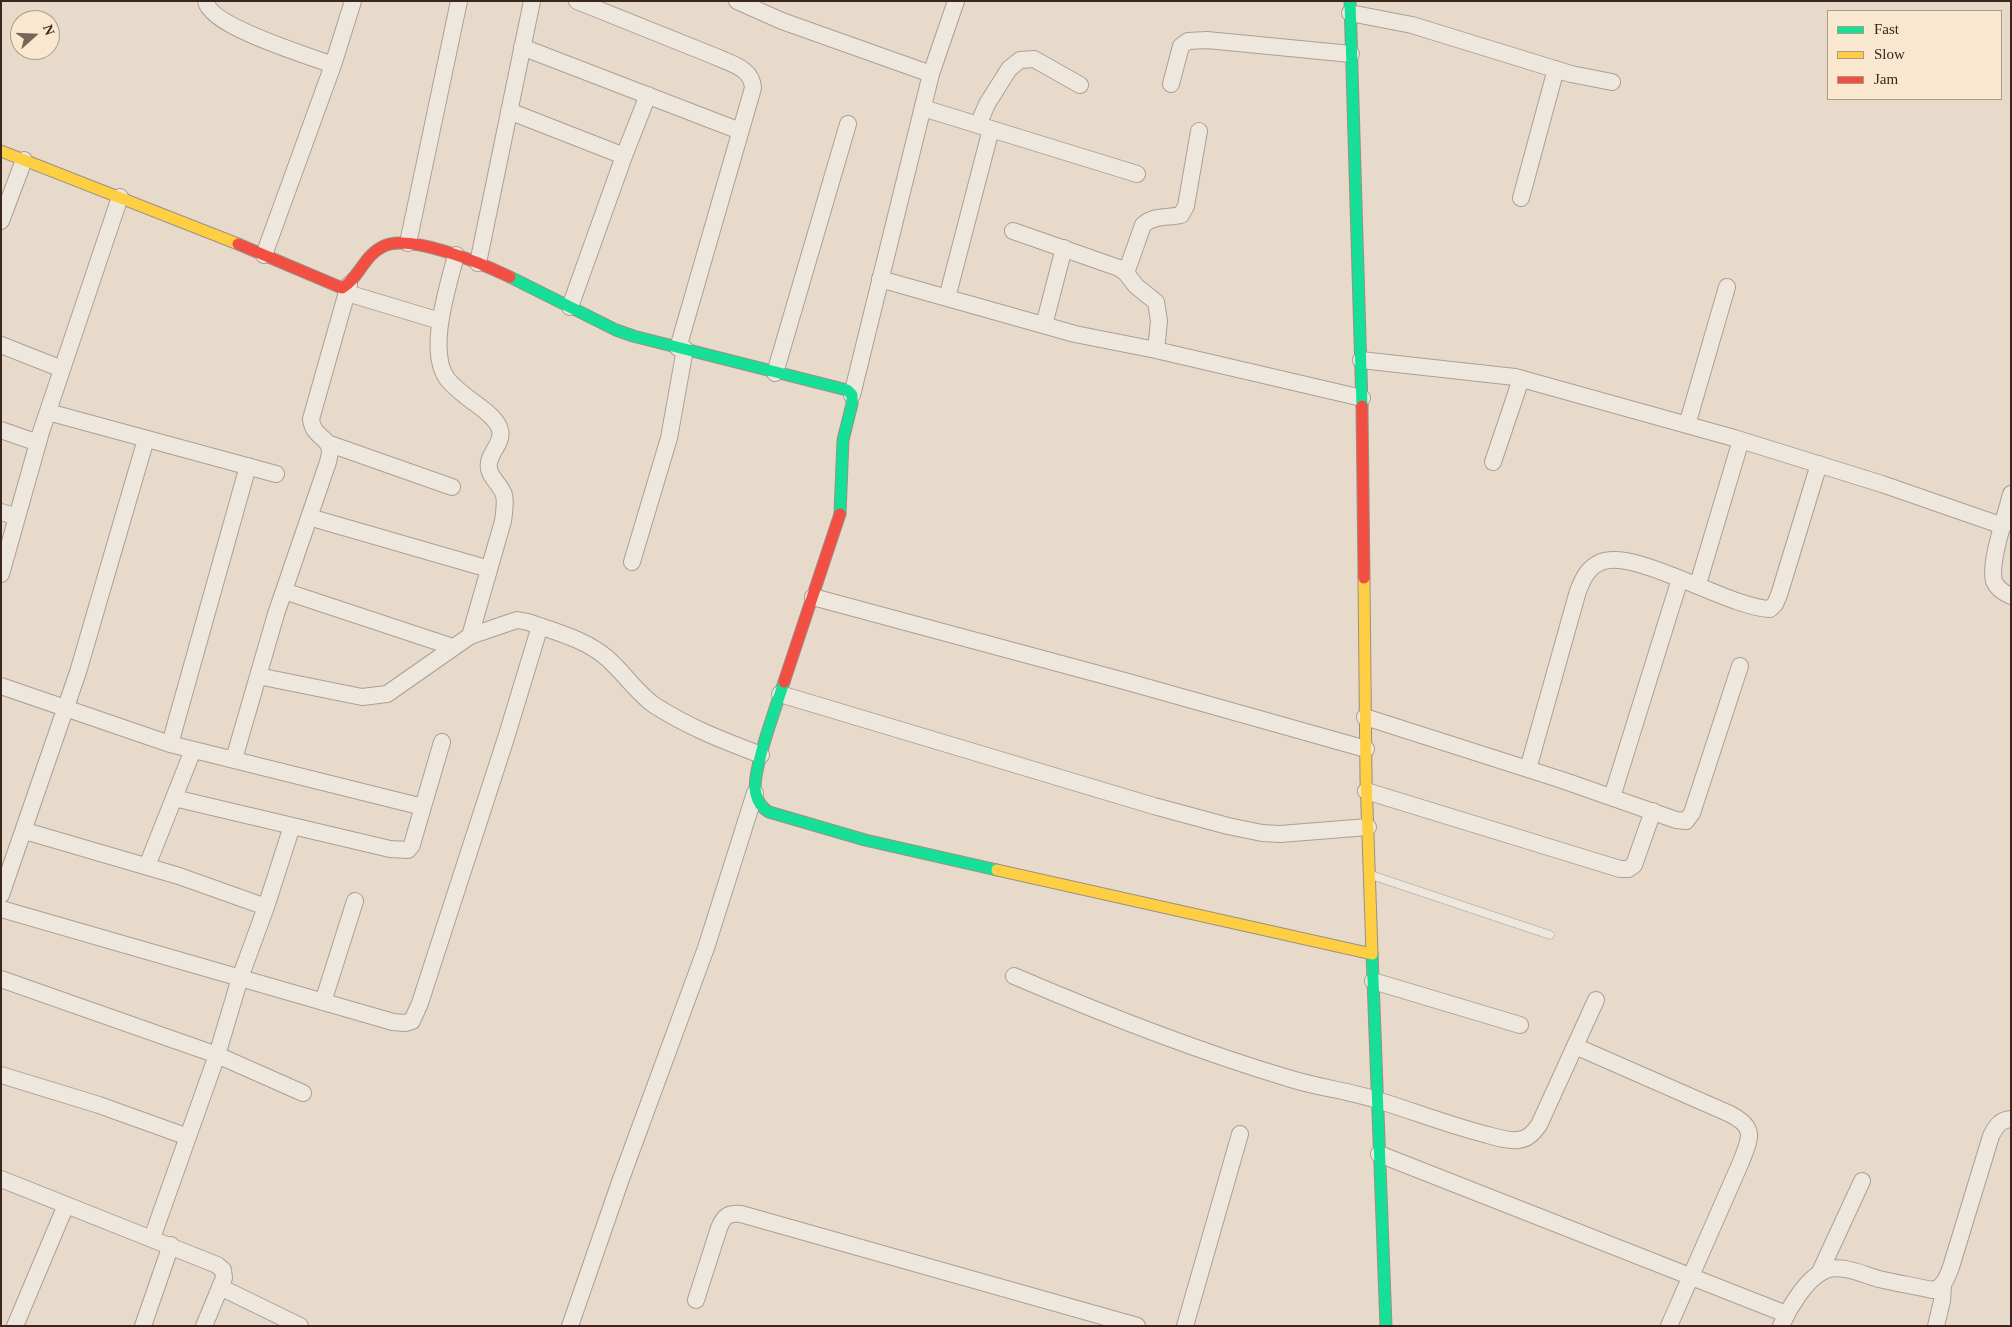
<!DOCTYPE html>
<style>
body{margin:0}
#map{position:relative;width:2012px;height:1327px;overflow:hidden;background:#e7dacb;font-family:Georgia,serif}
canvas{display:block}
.frame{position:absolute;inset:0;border:2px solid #3b261c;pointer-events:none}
.legend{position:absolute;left:1827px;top:10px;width:175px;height:90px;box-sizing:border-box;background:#f9e7d0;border:1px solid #ad9a88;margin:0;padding:6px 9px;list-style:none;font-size:15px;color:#3b261c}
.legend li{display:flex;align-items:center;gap:10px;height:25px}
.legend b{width:25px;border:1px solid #ad9a88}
.north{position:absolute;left:10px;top:10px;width:50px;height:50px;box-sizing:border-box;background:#f9e7d0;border:1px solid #ad9a88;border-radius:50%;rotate:70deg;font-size:14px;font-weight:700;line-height:20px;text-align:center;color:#3b261c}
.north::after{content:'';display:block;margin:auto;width:18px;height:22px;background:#776559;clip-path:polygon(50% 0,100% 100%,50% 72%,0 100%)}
</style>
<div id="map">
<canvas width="2012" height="1327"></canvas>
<div class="frame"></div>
<ul class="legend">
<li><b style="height:6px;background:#16e098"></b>Fast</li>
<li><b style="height:6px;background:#ffcf43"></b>Slow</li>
<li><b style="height:6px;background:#f24e42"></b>Jam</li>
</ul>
<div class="north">N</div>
</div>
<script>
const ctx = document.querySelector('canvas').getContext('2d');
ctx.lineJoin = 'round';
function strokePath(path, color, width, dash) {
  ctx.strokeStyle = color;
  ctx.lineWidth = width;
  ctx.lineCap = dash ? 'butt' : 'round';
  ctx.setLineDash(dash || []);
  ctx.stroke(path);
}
const lane = new Path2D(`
 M1371,875L1550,935`);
const street = new Path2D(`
 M206,1C209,26 309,56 333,65
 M577,1L719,58C734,65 752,69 753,88L678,348
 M737,1L782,21L931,74
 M1350,13L1412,25L1571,74L1612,82
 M522,47L740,131
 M1171,84L1181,46L1188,41L1207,40L1351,54
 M923,108L1137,174
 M509,111L624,156
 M978,125L987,104L1009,69L1020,60L1034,59L1080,85
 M1521,198L1556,69
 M1,221L24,160
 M1013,231L1119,268L1126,273L1136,286L1156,302L1159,321L1156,350
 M408,243L459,1
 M264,255L333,65L353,1
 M456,255C448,287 426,352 448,380C454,387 462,393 468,398C478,406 497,417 500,430C504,444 486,454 489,469C491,479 501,485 504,495C506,503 504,513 503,521L470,636
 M478,263L532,1
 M1126,273L1143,225C1154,215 1167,218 1181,215L1186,206L1199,131
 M880,279L1075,334L1156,350L1362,398
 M347,293L440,321
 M947,298L991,129
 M570,307L624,156L648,95
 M1044,325L1064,248
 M1,345L62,369
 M1361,360L1515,377L1734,438L1882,484L2003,526
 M775,373L848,124
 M852,395L931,74L956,1
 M48,412L276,474
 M1687,425L1727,287
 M1,430L38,443
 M327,443L452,487
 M1493,462L1521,379
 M2011,494C2006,515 1989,562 1994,581C1997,589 2004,593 2011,596
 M1,512L17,517
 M309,517L489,569
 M632,562L669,438L685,349
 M1,574L41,432L120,197
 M1698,584L1741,440
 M284,591L453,647
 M813,597L1128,682L1366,749
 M258,676L362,697L387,694L470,636L517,620L528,622C555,632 586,639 608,659C624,673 637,693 654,705C690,728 722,740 761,755
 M1,686L170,744L423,807
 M780,694L1154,806L1228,826L1262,833L1280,834L1368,827
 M1365,717L1562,780L1676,820L1686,821L1692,813L1740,666
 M170,744L248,466
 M234,759L276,614L328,462C329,458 330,453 330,449C328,437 313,437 311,419L349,285
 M1528,769L1578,591C1583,579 1587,568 1601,562C1635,548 1730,608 1770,609L1775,604L1779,595L1819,464
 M1366,791L1620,869H1628L1634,865L1653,811
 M1612,797L1680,579
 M174,798L390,849L408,850L412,845L415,834L442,742
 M25,831L179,876L266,907
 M147,866L193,750
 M1,895L78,672L146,439
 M1,909L393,1022L405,1023L412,1021L420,1003L506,738L540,626
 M1014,976C1105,1015 1197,1051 1291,1079C1320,1088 1351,1091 1380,1101C1416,1112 1451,1126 1488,1135C1498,1138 1508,1141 1518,1140C1528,1139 1533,1133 1539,1125L1596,1000
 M1,979L217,1055L303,1093
 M1373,981L1520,1025
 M323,1002L355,901
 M1575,1046L1730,1114C1757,1128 1750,1138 1741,1162L1669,1326
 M1,1075L99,1105L188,1137
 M1379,1154L1786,1314
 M1,1179L217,1265L223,1270L224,1278L204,1326
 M152,1238L217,1055L240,978L266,907L292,826
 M1819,1274L1862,1181
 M220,1287L300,1326
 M696,1300L719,1228C724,1216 728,1213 741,1214L1137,1326
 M15,1326L66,1205
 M143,1326L171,1245
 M570,1326L621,1179L706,948L755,793
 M1185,1326L1240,1134
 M1781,1326C1789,1308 1807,1277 1826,1270C1842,1264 1864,1275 1879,1279C1896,1283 1914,1286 1932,1290C1944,1288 1947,1277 1951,1267L1991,1136C1996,1126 2000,1120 2011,1119
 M1936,1326L1942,1301L1943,1285`);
const fast = new Path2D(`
 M1350,1L1362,406
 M510,277L616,330L633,336L847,390L852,395V404L843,440L840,514
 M784,682C777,705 750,775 756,794C758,803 762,808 769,812L865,840L997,870
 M1372,953L1386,1326`);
const slow = new Path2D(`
 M1,151L238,244
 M1364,578L1366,778L1372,953
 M997,870L1372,954`);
const jam = new Path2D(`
 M238,244L342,288C359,278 364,256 382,247C408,232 483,264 510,277
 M1362,406L1364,578
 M784,682L840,514`);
strokePath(lane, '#ac9f95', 9);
strokePath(street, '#ac9f95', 18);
strokePath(fast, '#9b8f85', 13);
strokePath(slow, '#9b8f85', 13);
strokePath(jam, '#9b8f85', 13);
strokePath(lane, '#eee7de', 8);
strokePath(street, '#eee7de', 16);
strokePath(fast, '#16e098', 11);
strokePath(slow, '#ffcf43', 11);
strokePath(jam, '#f24e42', 11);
</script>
